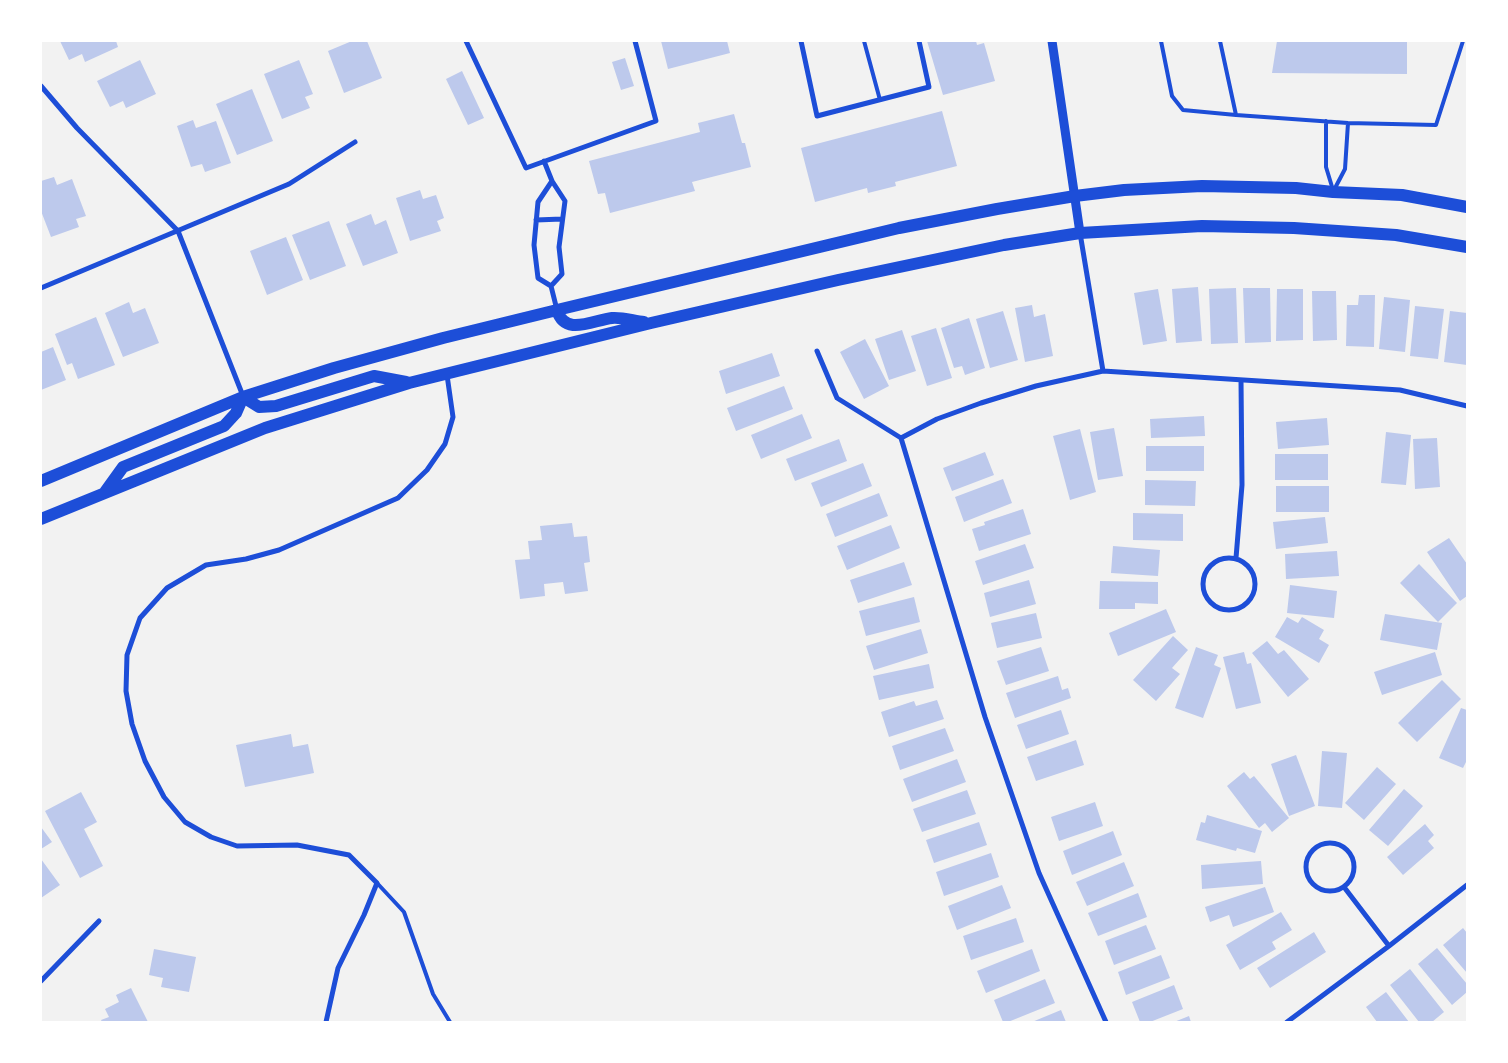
<!DOCTYPE html>
<style>
body{margin:0}
#map{position:relative;width:1508px;height:1063px;overflow:hidden;background:#f2f2f2;font-family:"Noto Serif",serif}
canvas{display:block}
.frame{position:absolute;inset:0;border:42px solid #fff;pointer-events:none}
</style>
<div id="map">
<canvas width="1508" height="1063"></canvas>
<div class="frame"></div>
</div>
<script>
const ctx = document.querySelector('canvas').getContext('2d');
ctx.lineJoin = 'round';
function fill(path, color) {
  ctx.fillStyle = color;
  ctx.fill(path, 'evenodd');
}
function strokePath(path, color, width, dash) {
  ctx.strokeStyle = color;
  ctx.lineWidth = width;
  ctx.lineCap = dash ? 'butt' : 'round';
  ctx.setLineDash(dash || []);
  ctx.stroke(path);
}
const building = new Path2D(`
 M60,41H116L118,47L85,62L82,54L69,60Z
 M352,41H367L382,78L344,93L328,51Z
 M661,41H727L730,53L668,69Z
 M927,41H976L977,45L984,43L995,81L943,95Z
 M1277,41H1407V74L1272,73Z
 M625,58L634,86L621,90L612,62Z
 M140,60L156,94L126,108L123,101L110,107L97,81Z
 M299,60L313,94L305,97L310,108L282,119L264,74Z
 M462,71L484,118L468,125L446,79Z
 M252,89L273,141L237,155L216,104Z
 M942,111L957,166L895,182L896,186L868,193L867,188L815,202L801,148Z
 M734,114L742,143H745L751,167L692,182L695,191L610,213L605,193L598,194L589,161L700,132L698,123Z
 M193,120L196,128L216,121L231,163L205,172L202,164L191,167L177,126Z
 M54,177L57,185L72,179L86,216L76,219L79,227L51,237L41,211V181Z
 M420,190L423,199L436,195L444,218L437,221L441,231L410,241L396,198Z
 M371,214L375,225L386,220L398,253L363,266L346,224Z
 M329,221L346,266L310,280L292,235Z
 M286,237L303,280L267,295L250,251Z
 M1198,287L1202,341L1176,343L1172,289Z
 M1236,288L1238,343L1211,344L1209,289Z
 M1243,288H1270L1271,342L1245,343Z
 M1158,289L1167,341L1143,345L1134,293Z
 M1277,289H1303V340L1276,341Z
 M1312,291H1336L1337,340L1313,341Z
 M1359,295H1375L1374,347L1346,346L1347,305H1358Z
 M1384,297L1410,300L1405,352L1379,349Z
 M129,302L133,313L145,308L159,343L123,357L105,313Z
 M1032,305L1034,317L1045,314L1053,356L1025,362L1015,308Z
 M1415,306L1444,309L1438,359L1410,356Z
 M1003,311L1018,360L990,368L976,319Z
 M1450,311L1467,313V365L1444,362Z
 M96,317L115,365L78,379L72,363L67,365L55,334Z
 M969,318L985,368L965,375L962,366L954,368L941,328Z
 M936,328L952,378L927,386L911,336Z
 M902,330L916,371L889,380L875,339Z
 M865,339L889,386L864,399L840,352Z
 M53,347L66,380L41,390V352Z
 M772,353L780,376L726,394L719,371Z
 M784,386L793,409L736,431L727,408Z
 M802,414L812,438L761,459L751,435Z
 M1204,416L1205,436L1151,438L1150,419Z
 M1327,418L1329,445L1278,449L1276,422Z
 M1114,428L1123,476L1098,480L1090,432Z
 M1080,429L1096,492L1070,500L1053,436Z
 M1386,432L1411,435L1406,485L1381,483Z
 M1437,438L1440,487L1415,489L1413,439Z
 M839,439L847,461L795,481L786,459Z
 M1146,446H1204V471H1146Z
 M985,452L994,475L952,491L943,468Z
 M1275,454H1328V480H1275Z
 M863,463L872,486L821,507L811,483Z
 M1003,479L1012,503L964,522L955,497Z
 M1145,480L1196,481L1195,506L1145,505Z
 M1276,486H1329V512H1276Z
 M879,493L888,516L835,537L826,514Z
 M1023,509L1031,534L979,551L972,529L985,525L984,522Z
 M1133,513L1183,514V541L1133,540Z
 M1325,517L1328,543L1276,549L1273,522Z
 M572,523L574,537L587,536L590,562L584,563L588,591L565,594L563,582L544,584L545,596L520,599L515,560L530,559L528,541L542,540L540,526Z
 M891,525L900,548L847,570L837,546Z
 M1449,538L1467,564V596L1460,601L1427,552Z
 M1025,544L1034,568L983,585L975,561Z
 M1113,546L1160,550L1158,576L1111,573Z
 M1337,551L1339,576L1286,579L1285,554Z
 M904,562L912,585L858,603L850,580Z
 M1419,564L1457,603L1438,622L1400,583Z
 M1029,580L1036,604L990,617L984,593Z
 M1100,581L1158,582V604L1135,603V609H1099Z
 M1290,585L1337,591L1334,618L1287,613Z
 M914,597L920,622L866,636L859,611Z
 M1166,609L1176,632L1118,656L1109,633Z
 M1036,613L1042,638L997,648L991,623Z
 M1385,614L1442,623L1437,650L1380,640Z
 M1287,617L1298,623L1302,617L1324,630L1319,639L1329,645L1319,663L1275,637Z
 M921,629L928,653L874,670L866,646Z
 M1173,636L1188,650L1172,668L1180,674L1156,701L1133,680Z
 M1267,641L1278,654L1284,650L1309,679L1288,697L1252,653Z
 M1041,647L1049,671L1006,685L997,661Z
 M1196,647L1218,655L1214,665L1221,668L1203,718L1175,708Z
 M1244,652L1247,664L1251,663L1261,703L1236,709L1223,657Z
 M1435,652L1442,675L1382,695L1374,672Z
 M929,664L934,688L879,700L873,676Z
 M1058,676L1062,690L1068,688L1071,698L1015,718L1006,693Z
 M1442,680L1461,699L1417,742L1398,723Z
 M937,700L944,719L889,737L881,712L914,701L916,706Z
 M1461,708L1467,710V760L1463,768L1439,758Z
 M1061,710L1069,734L1026,749L1017,725Z
 M945,728L954,751L900,770L892,746Z
 M291,734L293,747L308,744L314,773L245,787L236,745Z
 M1076,740L1084,765L1036,781L1027,757Z
 M1322,751L1347,753L1342,808L1318,806Z
 M1296,755L1315,806L1289,816L1271,764Z
 M957,759L966,782L912,802L903,779Z
 M1377,767L1396,784L1364,820L1345,803Z
 M1244,772L1250,779L1254,776L1289,818L1272,832L1265,823L1259,828L1227,786Z
 M1404,789L1423,806L1388,846L1369,830Z
 M967,790L976,814L922,832L913,809Z
 M81,792L97,822L84,829L103,866L80,878L45,811Z
 M1095,802L1103,826L1059,841L1051,817Z
 M1207,815L1262,831L1255,853L1237,848L1236,851L1196,840L1201,822L1205,823Z
 M979,822L987,845L934,863L926,840Z
 M1425,824L1434,835L1428,841L1434,848L1403,875L1387,857Z
 M41,827L52,842L41,849Z
 M1113,831L1122,855L1072,875L1063,851Z
 M991,853L999,877L944,896L936,872Z
 M41,859L60,885L41,898Z
 M1261,861L1263,884L1202,889L1201,865Z
 M1124,862L1134,886L1087,906L1076,882Z
 M1002,885L1011,908L957,930L948,906Z
 M1265,887L1274,912L1233,927L1229,915L1210,922L1205,907Z
 M1138,893L1147,917L1098,936L1088,913Z
 M1281,912L1292,930L1272,942L1276,949L1240,970L1226,945Z
 M1016,918L1024,942L971,960L963,936Z
 M1146,925L1156,949L1114,965L1105,941Z
 M1463,928L1467,933V973L1443,945Z
 M1314,932L1326,952L1270,988L1257,968Z
 M1437,948L1467,984V992L1452,1005L1418,964Z
 M154,949L196,957L189,992L161,987L163,978L149,975Z
 M1032,949L1040,971L986,993L977,971Z
 M1161,955L1170,978L1126,995L1118,972Z
 M1410,969L1444,1012L1432,1022H1419L1390,985Z
 M1045,979L1055,1003L1008,1022H1003L994,1000Z
 M1174,985L1183,1009L1150,1022H1140L1132,1002Z
 M131,988L148,1022H102L101,1020L109,1017L105,1009L119,1002L116,995Z
 M1386,992L1409,1022H1377L1366,1007Z
 M1061,1010L1066,1022H1032Z
 M1189,1016L1191,1022H1174Z`);
const service = new Path2D(`
 M864,41L880,100
 M1161,41L1172,96L1183,110L1236,115
 M1220,41L1236,115L1348,123L1436,125L1463,41
 M1326,121V167L1333,190
 M1334,190L1345,169L1348,123
 M377,883L404,912L433,994L450,1022`);
const minor = new Path2D(`
 M466,41L526,168L656,121L635,41
 M801,41L817,116L929,87L919,41
 M41,86L77,128L178,231L243,396
 M544,161L552,181L565,201L559,247L562,274L551,286
 M552,181L538,202L534,245L538,278L551,286L557,310
 M536,220L562,219
 M1080,233L1103,371
 M41,288L289,184L355,142
 M817,351L837,398L901,438
 M901,438L985,717L1039,873L1106,1022
 M901,438L937,419L981,403L1036,386L1103,371L1400,390L1467,406
 M1203 584a26 26 0 1 1 52 0a26 26 0 1 1-52 0Z
 M1236,558L1242,485L1241,380
 M1306 867a24 24 0 1 1 48 0a24 24 0 1 1-48 0Z
 M1344,887L1389,946
 M41,981L99,921
 M326,1022L338,968L364,915L377,883L349,855L297,845L237,846L211,837L185,822L164,797L145,761L132,724L126,691L127,655L140,618L167,588L206,565L246,559L279,550L398,498L427,470L445,444L453,417L447,375
 M1287,1022L1389,946L1467,885`);
const tertiary = new Path2D(`
 M1052,41L1080,233`);
const primary = new Path2D(`
 M557,310C565,337 593,320 612,318C622,317 634,321 644,322
 M243,397L259,407L276,406L374,376L406,382
 M41,481L243,397L334,368L443,338L557,310L899,228L997,209L1075,196L1124,190L1202,186L1296,188L1333,192L1402,195L1467,207
 M105,492L123,467L224,426L236,413L243,397
 M41,519L265,428L409,383L651,323L838,280L1004,245L1080,233L1202,226L1294,228L1396,235L1467,247`);
fill(building, '#bdc9ec');
strokePath(service, '#1d4ed8', 4);
strokePath(minor, '#1d4ed8', 5);
strokePath(tertiary, '#1d4ed8', 9);
strokePath(primary, '#1d4ed8', 12);
</script>
